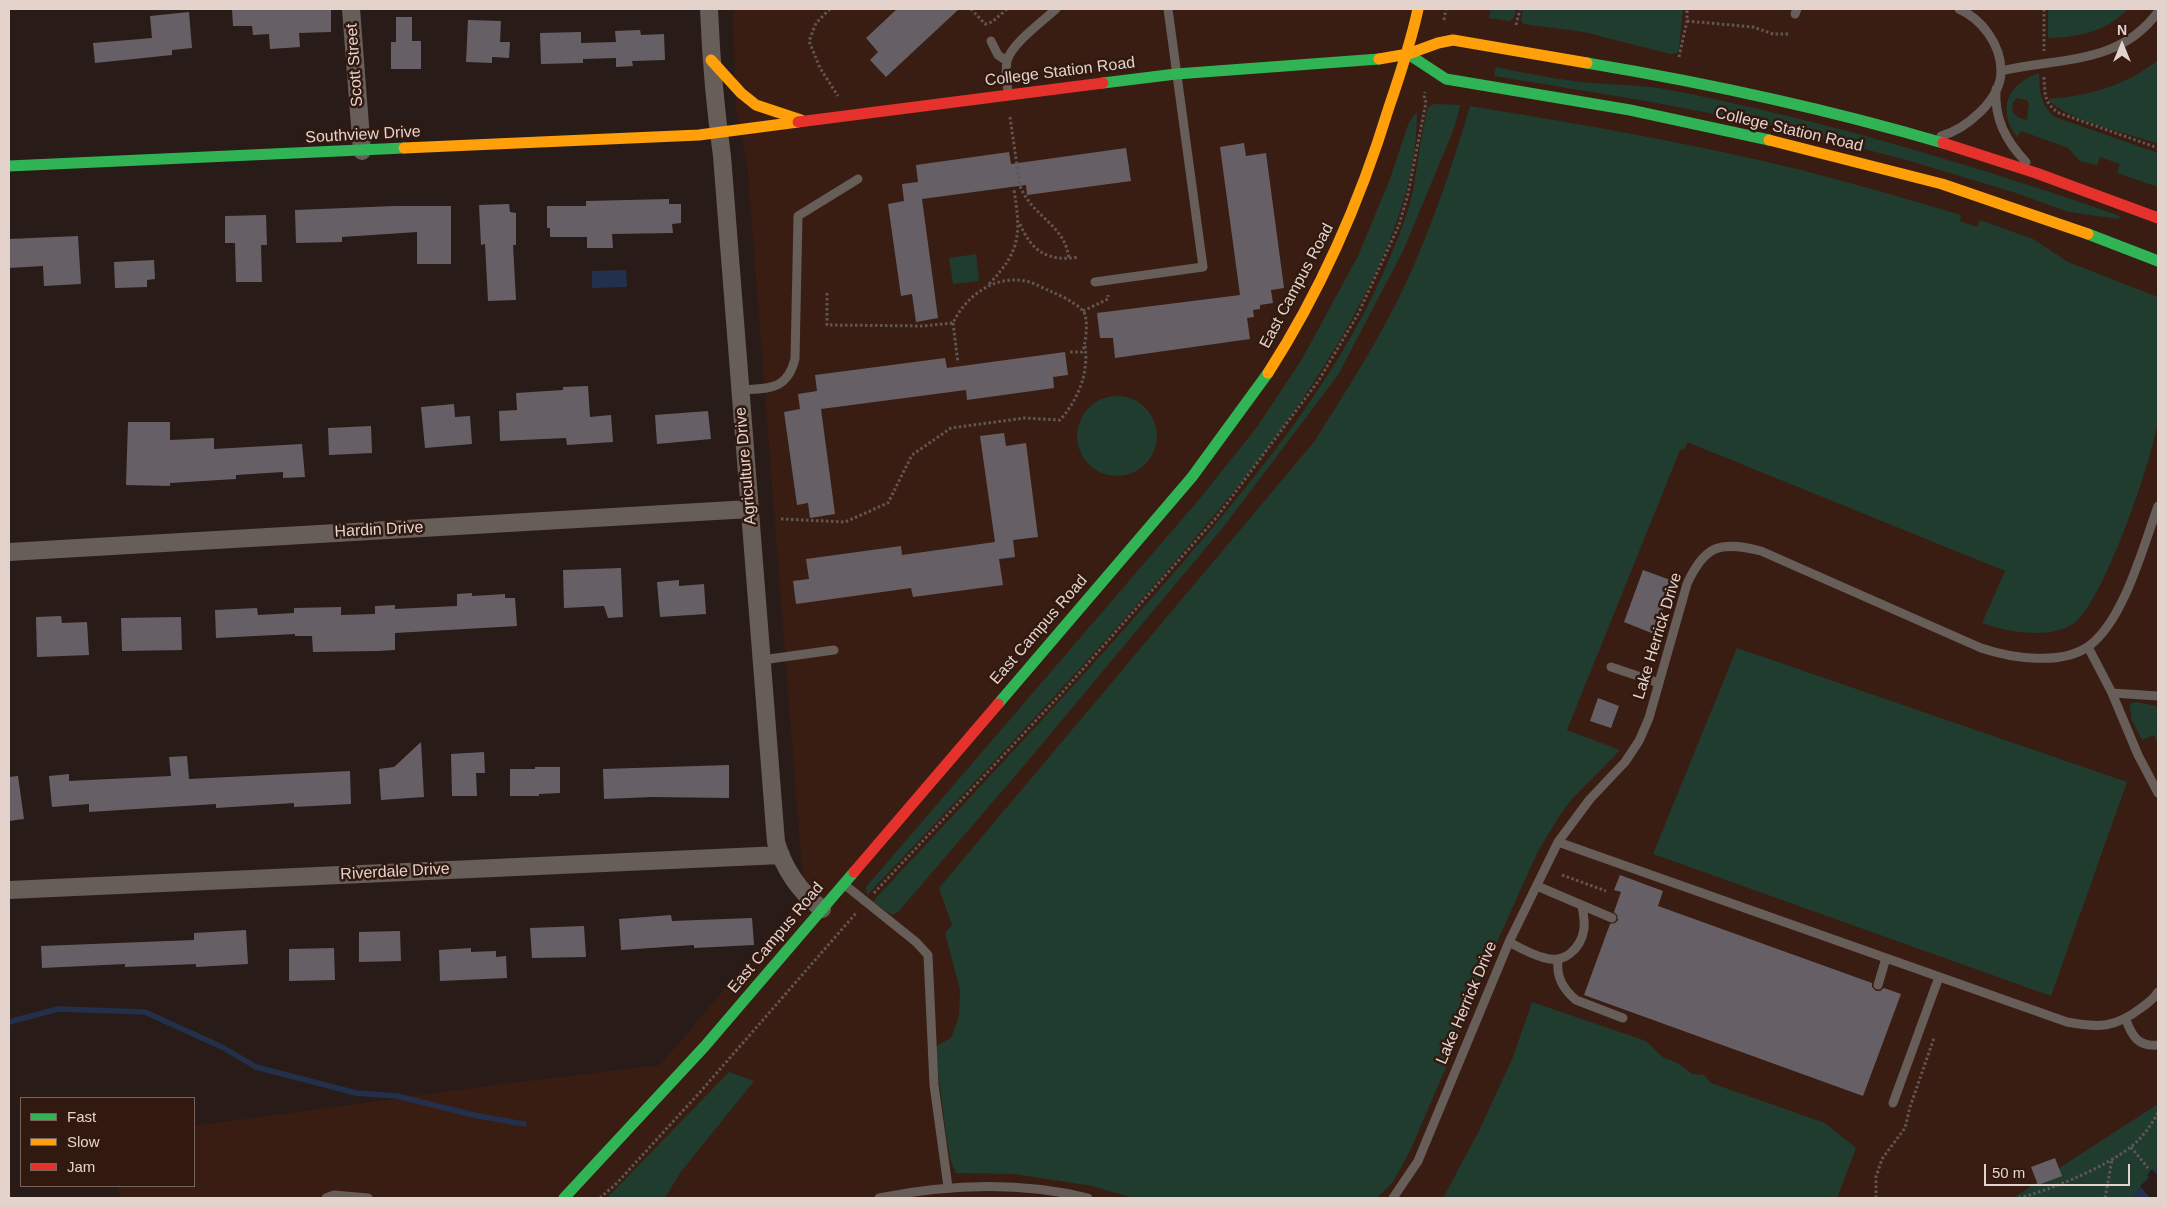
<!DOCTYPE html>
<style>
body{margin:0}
#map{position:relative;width:2167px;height:1207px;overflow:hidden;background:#291c18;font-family:Arial,sans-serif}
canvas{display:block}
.frame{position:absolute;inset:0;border:10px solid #e3d3cc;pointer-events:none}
.legend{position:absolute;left:20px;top:1097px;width:175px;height:90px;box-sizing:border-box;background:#311910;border:1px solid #78635b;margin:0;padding:6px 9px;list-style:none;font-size:15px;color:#e3d3cc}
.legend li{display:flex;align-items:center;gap:10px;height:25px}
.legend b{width:25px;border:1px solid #78635b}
.north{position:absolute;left:2097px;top:20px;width:50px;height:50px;-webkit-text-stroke:4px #311910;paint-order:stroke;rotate:0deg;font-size:14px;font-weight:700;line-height:20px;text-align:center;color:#e3d3cc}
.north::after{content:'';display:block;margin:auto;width:18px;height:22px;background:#e3d3cc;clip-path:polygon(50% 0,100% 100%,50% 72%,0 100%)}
.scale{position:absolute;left:1984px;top:1164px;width:146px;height:22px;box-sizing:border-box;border:2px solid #e3d3cc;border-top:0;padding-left:6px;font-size:15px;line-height:18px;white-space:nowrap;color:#e3d3cc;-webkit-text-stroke:4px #311910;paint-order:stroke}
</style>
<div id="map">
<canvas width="2167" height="1207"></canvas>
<div class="frame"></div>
<ul class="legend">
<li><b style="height:6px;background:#30b455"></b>Fast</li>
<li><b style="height:6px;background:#ff9f0a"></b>Slow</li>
<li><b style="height:6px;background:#e5322d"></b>Jam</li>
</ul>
<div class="north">N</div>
<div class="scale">50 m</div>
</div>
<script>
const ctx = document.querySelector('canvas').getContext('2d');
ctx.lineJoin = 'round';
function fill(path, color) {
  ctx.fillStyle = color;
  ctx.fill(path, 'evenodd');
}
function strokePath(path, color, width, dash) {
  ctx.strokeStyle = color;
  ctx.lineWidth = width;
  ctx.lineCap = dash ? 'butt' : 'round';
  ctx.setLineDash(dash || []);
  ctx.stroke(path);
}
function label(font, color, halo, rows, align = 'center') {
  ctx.font = font + ' Arial,sans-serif';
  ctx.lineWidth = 5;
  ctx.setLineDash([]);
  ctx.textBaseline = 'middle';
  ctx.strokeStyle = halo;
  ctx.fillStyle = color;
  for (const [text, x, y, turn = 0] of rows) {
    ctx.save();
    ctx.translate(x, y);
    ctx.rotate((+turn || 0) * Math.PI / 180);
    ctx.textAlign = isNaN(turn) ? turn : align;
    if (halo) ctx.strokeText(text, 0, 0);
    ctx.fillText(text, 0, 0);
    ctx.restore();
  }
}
const built = new Path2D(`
 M733,9H2158V1198H120L118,1186H194V1126L503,1084L660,1065L804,896L747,162L736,109Z`);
const green = new Path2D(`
 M1491,9H1516L1514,18L1509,21L1489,18Z
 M1523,9H1683L1679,49L1677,53L1670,54L1584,32L1523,24L1521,20Z
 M2048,9H2128C2106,32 2079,37 2048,38Z
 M2158,60V144C2132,134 2064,120 2048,99C2089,96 2125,86 2158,60Z
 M1496,67C1522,72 1548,78 1574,81C1604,85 1635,84 1665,89C1820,119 1971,164 2120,216L2119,219L2069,212L2016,193L1910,161L1776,126L1646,101L1494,76Z
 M2039,73C2040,92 2040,105 2055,117L2158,153V187L2117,173L2120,164L2100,157L2097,165L2080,161L2068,148L2021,131L2017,137C1996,109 2008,84 2039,73ZM2017,98L2027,100L2029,104L2027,120C2016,118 2010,113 2013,102Z
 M1434,104L1460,105L1455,126L1403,251L1338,375L1225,525L1021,769L898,912L892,915L874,902L875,899C972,795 1071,691 1165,583C1248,487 1334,386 1385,269C1395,245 1406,220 1412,195C1418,166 1420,136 1428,107Z
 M1470,106C1580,124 1692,143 1801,170C1855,184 1908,199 1961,215L1960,221L1977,227L1980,220L2033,239L2068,262L2158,297C2158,325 2158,353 2158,381C2158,393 2160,406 2158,419C2154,456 2103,603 2074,623C2050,640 2008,632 1982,623L2005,571L1687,442L1685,449L1680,450L1567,730L1620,750L1571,800L1558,818L1537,853L1485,969L1447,1065L1410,1151L1393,1182L1377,1198H1133L1092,1186L1015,1174L956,1173L951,1161L947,1141L935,1050L938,1045L951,1038L959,1016L960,990L945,933L952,925L939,888L1314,442C1346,391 1379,340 1405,285C1432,227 1452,167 1470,106Z
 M1417,112C1417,178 1393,240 1363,298C1300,420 1208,525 1117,627C1036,718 951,807 867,895L866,887L1202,496L1257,427L1302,359L1358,256L1390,179L1409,122Z
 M976,254L979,281L953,284L949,258Z
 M1077 436a40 40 0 1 1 80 0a40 40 0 1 1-80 0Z
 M1737,648L2127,782L2051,996L1653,854Z
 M2136,702L2156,706L2158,713V744L2154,735L2142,740L2131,718L2130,704Z
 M1532,1002L1646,1041L1662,1057L1678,1063L1692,1074L1704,1075L1711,1083L1825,1123L1856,1148L1837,1198H1443L1479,1131L1513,1057Z
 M729,1072L754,1081L680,1173L665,1198H607Z
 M2158,1104V1198H2013Z`);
const water = new Path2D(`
 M626,270L627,287L592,288V271Z
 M2158,1166V1198H2130Z`);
const pier = new Path2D(`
 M2152,1169L2158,1176V1198H2150L2140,1186L2149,1178L2147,1175Z`);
const stream = new Path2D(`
 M9,1022L58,1009L145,1012L222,1047L256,1067L356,1093L397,1096L478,1116L524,1124`);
const building = new Path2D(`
 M232,9H331V32L299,33L300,47L270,49L269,34L253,35L252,26H233Z
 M897,9H959L886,77L870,60L878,52L866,38Z
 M189,12L192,48L172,50V55L95,63L93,43L152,38L150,16Z
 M396,17H412V41H421V69H391V42H396Z
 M468,20L501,21L500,42H510L509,58L492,57V63L466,62Z
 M640,30L641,35L664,34L665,60L632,61L633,66L616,67V58L583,59V63L541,64L540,33L581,32V43L616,42L615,31Z
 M1244,143L1246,156L1266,153L1284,288L1271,290L1273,303L1260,305V309L1253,310L1254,317L1247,318L1250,339L1115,358L1113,338H1100L1097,313L1240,295L1220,147Z
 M1126,148L1131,181L1027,195L1026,185L922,199L938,318L916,322L912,294L901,296L888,204L904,201L902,184L918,182L916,165L1009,152L1011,164Z
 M669,199V204H681V223L672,224L673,233L612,234L613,248H587V237H550V228H547V206H586V201Z
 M509,204L510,212L516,213V245H513L516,300L488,301L485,244L481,245L479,205Z
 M395,206H451V264H417V232L342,237V242L296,243L295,210Z
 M266,215L267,245H261L262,282H236L235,243H225V216Z
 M78,236L81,284L44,286L43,266L9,268V239Z
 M154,260L155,279L147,280V287L115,288L114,262Z
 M1065,352L1068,375L1053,377L1054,388L967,400L966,390L821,409L835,514L810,518L808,503L797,505L784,412L800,409L798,394L817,391L815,375L945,358L947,368Z
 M588,386L590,417L611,415L613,442L567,445L566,438L500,441L499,411L517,410L516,393L563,390V387Z
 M454,404L455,417L470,416L472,444L425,448L421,407Z
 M708,411L711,439L657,444L655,415Z
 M128,422H170V440L214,438V449L302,444L305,477L283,478V472L236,475V479L170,483V486L126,485Z
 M371,426L372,453L329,455L328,428Z
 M1004,433L1006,446L1026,443L1038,537L1013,540L1015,557L999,559L1003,585L913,597L911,588L796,604L793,581L809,579L806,559L901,546L902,555L995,542L980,436Z
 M621,568L623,617L608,618L604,606L564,608L563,570Z
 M1643,570L1673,581L1654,634L1624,622Z
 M679,580V586L704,584L706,614L660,617L657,582Z
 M472,593V596L505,594V598H515L517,626L395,633V650L377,651L313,652L312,636H295V634L216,638L215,610L257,608L258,615L294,613V608L341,607V615L375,614V606L395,605V609L457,606V594Z
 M61,616L62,623L87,622L89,655L37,657L36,617Z
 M181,617L182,650L122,651L121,618Z
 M1598,698L1619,706L1611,728L1590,721Z
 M421,742L424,797L381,800L379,769L394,767Z
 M484,752L485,773H476L477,796H452L451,754Z
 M187,756L189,779L350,771L351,804L294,807V803L216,808V804L89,812V804L52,807L49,776L69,774V781L171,776L169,757Z
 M729,765V798L653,797L604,799L603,769Z
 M535,767H560V793L539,794V796H510V769H535Z
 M18,776L24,819L9,821V777Z
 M1620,875L1663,891L1658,906L1872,983V987L1876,991H1880L1884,988L1901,994L1863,1096L1584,995L1610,924L1615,923L1618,920L1617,915L1614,912L1621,892L1614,890Z
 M671,915L672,921L752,918L754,945L694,948V945L621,950L619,919Z
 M584,926L586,957L532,958L530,928Z
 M246,930L248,964L196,967V964L125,967V964L42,968L41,946L194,940V933Z
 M400,931L401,961L359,962V932Z
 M334,948L335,980L289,981V949Z
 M471,948V952L496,951V957L506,956L507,978L440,981L439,950Z
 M2055,1158L2062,1176L2038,1185L2031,1167Z`);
const path = new Path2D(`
 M830,9L816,23L809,41L820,68L838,96
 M971,9L985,24L992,22L1007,9
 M2044,9V51
 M1444,20L1446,9
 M1687,21L1753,27L1773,34H1788
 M1516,25L1520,9
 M1679,57L1687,21V9
 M2044,77C2045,95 2044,103 2059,113L2158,148
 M1010,117L1020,186C1033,218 1065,224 1069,259
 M1020,224C1032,252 1048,262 1079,257
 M989,284C1021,251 1021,233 1014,190
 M827,293V325L923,326L953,323C966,296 994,275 1025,281C1033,282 1042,288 1050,291C1061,296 1075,302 1083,311C1089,317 1086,345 1082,352H1069
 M1083,311L1108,299V295
 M953,323L958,363
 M781,519L845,522L888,503L912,455L951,428L1025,418L1060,420C1078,400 1089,373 1085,346
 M1562,875L1606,891
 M874,893L1060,695L1216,518L1319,380L1358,314L1399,225L1408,194L1426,102L1424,99L1425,92
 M2131,1147L2148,1168
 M600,1198L617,1183L701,1091L857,912
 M1876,1198V1177L1882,1159L1905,1128L1910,1107L1934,1038
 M2019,1198C2053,1189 2104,1168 2132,1146C2143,1137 2151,1125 2158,1113
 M2105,1198L2112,1160`);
const lane = new Path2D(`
 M1795,14L1797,9
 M991,41L998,55L1007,61
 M2001,71C2059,57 2118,66 2158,12
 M1996,89C1994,119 2006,141 2026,162
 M1008,93C1007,82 1005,72 1007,61C1011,44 1043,21 1056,9
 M1941,136C1966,129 2001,100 2001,71C2001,45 1982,19 1959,9
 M1095,282L1203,267L1168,9
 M740,390C768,388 787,391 795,359L798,216L858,179
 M2088,647L2112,693L2138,755L2158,793
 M762,660L834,650
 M1611,667L1659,683
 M2112,693L2158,696
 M1558,842L2067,1022C2099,1028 2115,1028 2141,1008C2148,1003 2154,999 2158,992
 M845,885L916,942L928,955L934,1085L948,1187
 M1537,886L1612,918
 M1509,942C1520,948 1532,955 1545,958C1565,964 1581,948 1584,929C1585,921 1583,913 1582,905
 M1558,959C1556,977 1563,989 1576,1000L1623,1018
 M1878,985L1886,958
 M2126,1020C2132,1036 2138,1047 2158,1045
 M1893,1103L1939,977
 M326,1198L334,1195L368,1198
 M879,1198C949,1184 1018,1181 1088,1198
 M1393,1198L1418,1161L1509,942L1558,842L1590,799L1625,762L1639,741L1649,718L1687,584C1705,544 1721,541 1761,551L1981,648C2011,658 2061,666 2089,646C2124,620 2143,547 2158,506`);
const street = new Path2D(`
 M351,9L362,151
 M709,9C711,58 715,107 722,156L776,842C784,869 800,892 822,909
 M9,552L750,509
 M9,890L781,855`);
const fast = new Path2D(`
 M1408,54L1446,79L1630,110L1769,140
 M1587,63C1707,83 1827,109 1943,143
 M1103,83L1176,74L1379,59
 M9,166L404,148
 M2088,234L2158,261
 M998,704L1192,477L1268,373
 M564,1198L705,1046L854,872`);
const slow = new Path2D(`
 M1379,59L1408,54L1438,43L1453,40L1587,63
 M711,60L741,93L756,105L801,120
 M1769,140L1942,184L2088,234
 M404,148L699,135L798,122
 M1268,373C1322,289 1360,202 1389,107C1400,75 1411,42 1418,9`);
const jam = new Path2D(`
 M798,122L1103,83
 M1943,143L2036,173L2158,218
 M854,872L998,704`);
const streetNames = [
 ["Scott Street",355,65,-94],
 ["College Station Road",1060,72,-7],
 ["College Station Road",1789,130,13],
 ["Southview Drive",363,135,-3],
 ["East Campus Road",1297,286,-62],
 ["Agriculture Drive",746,466,-95],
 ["Hardin Drive",379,530,-3],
 ["East Campus Road",1039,630,-49],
 ["Lake Herrick Drive",1658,636,-73],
 ["Riverdale Drive",395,872,-3],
 ["East Campus Road",776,938,-50],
 ["Lake Herrick Drive",1467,1003,-67]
];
fill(built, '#391d12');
fill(green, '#203c2e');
fill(water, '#23304c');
fill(pier, '#291c18');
strokePath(stream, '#23304c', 5.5);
fill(building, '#666066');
strokePath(path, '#605653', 3, [2.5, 2.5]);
strokePath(lane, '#675d59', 9);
strokePath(street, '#675d59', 18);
strokePath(fast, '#30b455', 11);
strokePath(slow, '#ff9f0a', 11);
strokePath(jam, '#e5322d', 11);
label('16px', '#e3d3cc', '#311910', streetNames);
</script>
